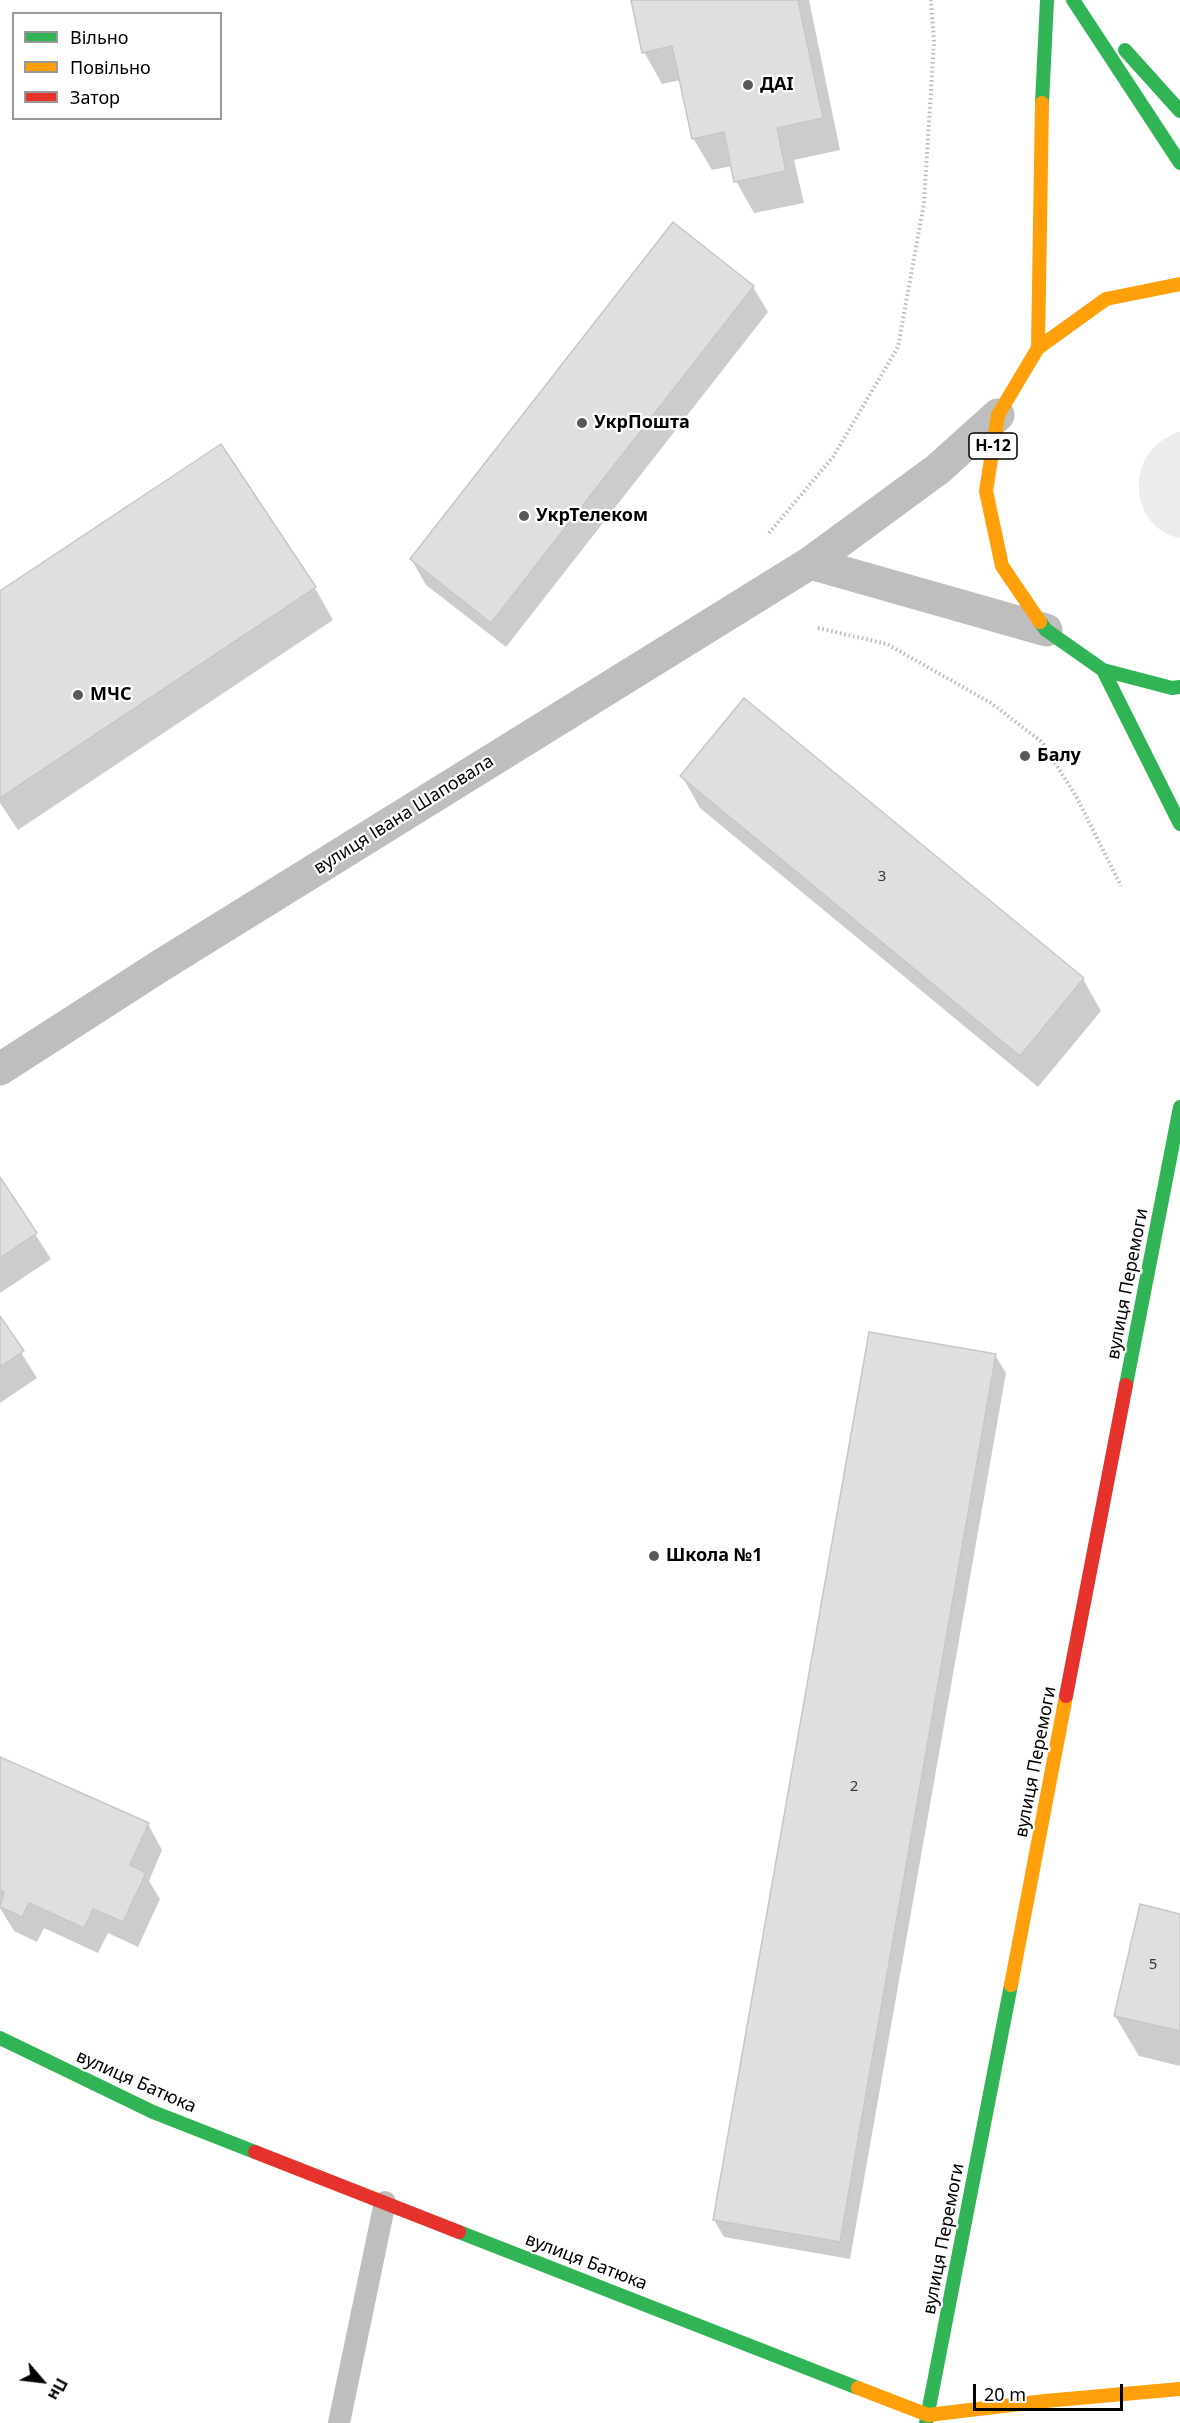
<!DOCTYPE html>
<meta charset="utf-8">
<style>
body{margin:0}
#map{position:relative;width:1180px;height:2423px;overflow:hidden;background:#fff;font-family:"Noto Sans",sans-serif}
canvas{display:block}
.legend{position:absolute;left:12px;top:12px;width:210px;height:108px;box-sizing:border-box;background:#fff;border:2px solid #999;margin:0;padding:8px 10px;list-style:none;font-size:18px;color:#000}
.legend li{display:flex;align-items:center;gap:12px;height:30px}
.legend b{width:30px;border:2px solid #999}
.north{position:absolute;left:12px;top:2351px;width:60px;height:60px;-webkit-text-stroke:4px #fff;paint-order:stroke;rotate:118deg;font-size:16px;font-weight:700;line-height:24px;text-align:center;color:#000}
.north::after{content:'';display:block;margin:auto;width:21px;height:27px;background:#000;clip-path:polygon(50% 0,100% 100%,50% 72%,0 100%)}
.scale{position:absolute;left:973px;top:2384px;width:150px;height:27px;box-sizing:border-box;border:3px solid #000;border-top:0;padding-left:8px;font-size:18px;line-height:21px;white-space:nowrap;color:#000;-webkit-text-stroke:4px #fff;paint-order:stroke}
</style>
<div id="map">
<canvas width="1180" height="2423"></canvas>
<ul class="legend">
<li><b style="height:8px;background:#30b455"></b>Вільно</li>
<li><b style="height:8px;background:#ff9f0a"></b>Повільно</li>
<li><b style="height:8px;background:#e5322d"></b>Затор</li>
</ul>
<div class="north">Пн</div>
<div class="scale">20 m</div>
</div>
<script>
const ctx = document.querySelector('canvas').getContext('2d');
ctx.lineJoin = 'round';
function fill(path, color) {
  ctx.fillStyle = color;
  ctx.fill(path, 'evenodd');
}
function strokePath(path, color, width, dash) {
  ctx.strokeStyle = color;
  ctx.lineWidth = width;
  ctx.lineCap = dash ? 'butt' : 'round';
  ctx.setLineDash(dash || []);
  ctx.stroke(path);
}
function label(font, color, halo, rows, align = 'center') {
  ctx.font = font + ' "Noto Sans",sans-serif';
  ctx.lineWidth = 4.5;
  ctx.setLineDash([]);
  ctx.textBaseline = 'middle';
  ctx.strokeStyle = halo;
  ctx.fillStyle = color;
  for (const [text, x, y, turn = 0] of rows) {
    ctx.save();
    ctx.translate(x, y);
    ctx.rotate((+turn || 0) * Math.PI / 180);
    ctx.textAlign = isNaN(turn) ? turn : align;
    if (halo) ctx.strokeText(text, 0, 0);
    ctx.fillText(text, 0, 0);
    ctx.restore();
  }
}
const green = new Path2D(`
 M1180,432V538C1133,529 1125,464 1163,440C1169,437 1173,433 1180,432Z`);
const shadow = new Path2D(`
 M633,0H809L840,150L794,160L804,203L754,213L736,181L732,166L712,170L693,138L681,80L662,84L644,52Z
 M753,287L768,312L506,647L426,585L411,559Z
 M221,446L315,588L333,620L18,830L0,803V593Z
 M682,776L1083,979L1101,1011L1038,1087L700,808Z
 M0,1179L51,1259L0,1293Z
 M0,1319L37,1378L0,1403Z
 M995,1355L1006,1373L850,2259L724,2237L714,2220Z
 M0,1758L148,1824L162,1850L149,1881L160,1899L138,1947L108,1933L98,1953L44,1928L37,1942L14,1931L0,1908Z
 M1180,1916V2066L1139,2056L1115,2016Z`);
const building = new Path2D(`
 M631,0H798L823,118L777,128L786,171L734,182L724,132L692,139L672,46L642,53Z
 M673,222L754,286L491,623L410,559Z
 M221,444L316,587L0,798V591Z
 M744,698L1084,978L1020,1056L680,776Z
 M0,1177L37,1233L0,1258Z
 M0,1316L24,1351L0,1367Z
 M869,1332L996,1354L840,2242L713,2220Z
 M0,1757L149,1823L130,1865L146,1873L123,1922L93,1909L84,1928L29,1903L22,1917L0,1907L4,1892L0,1890Z
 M1140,1904L1180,1914V2031L1114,2016Z`);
const path = new Path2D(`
 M769,533L833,457L898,347L924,203L934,42L931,0
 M818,628L887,644L991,703L1042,742L1076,796L1121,886`);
const lane = new Path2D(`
 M339,2423L385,2202`);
const street = new Path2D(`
 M810,563L1046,630
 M0,1069L160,966L810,563L938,469L998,415`);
const fast = new Path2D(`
 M1073,0L1180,163
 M1125,50L1180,111
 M1042,103L1047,0
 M1040,622L1046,630L1103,670L1172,688L1180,687
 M1103,670L1180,824
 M1126,1385L1180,1107
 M0,2038L153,2112L255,2152
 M459,2232L858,2388
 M926,2423L1011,1985`);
const slow = new Path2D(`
 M1038,348L1042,103
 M1040,622L1002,566L986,491L998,415L1038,348L1106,299L1180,284
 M1011,1985L1066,1696
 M858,2388L928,2415L1045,2401L1180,2389`);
const jam = new Path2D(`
 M1066,1696L1126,1385
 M255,2152L459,2232`);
const markers = [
 [748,85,6,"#595959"],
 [582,423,6,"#595959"],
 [524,516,6,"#595959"],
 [78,695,6,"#595959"],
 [1025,756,6,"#595959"],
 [654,1556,6,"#595959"]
];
const numberNames = [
 ["3",882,877],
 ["2",854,1787],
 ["5",1153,1965]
];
const shields = [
 [993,446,48]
];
const shieldNames = [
 ["Н-12",993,446]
];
const poiNames = [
 ["ДАI",760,85],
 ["УкрПошта",594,423],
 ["УкрТелеком",536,516],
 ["МЧС",90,695],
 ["Балу",1037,756],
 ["Школа №1",666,1556]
];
const streetNames = [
 ["вулиця Івана Шаповала",404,815,-32],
 ["вулиця Перемоги",1128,1284,-79],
 ["вулиця Перемоги",1036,1762,-79],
 ["вулиця Батюка",136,2082,24],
 ["вулиця Перемоги",944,2239,-79],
 ["вулиця Батюка",586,2262,21]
];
fill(green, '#ececec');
fill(shadow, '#0003');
fill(building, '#dfdfdf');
strokePath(building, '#c7c7c7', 1.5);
strokePath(path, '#b9b9b9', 4, [1.5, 3]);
strokePath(lane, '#bebebe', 22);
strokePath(street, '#bebebe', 33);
strokePath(fast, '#30b455', 14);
strokePath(slow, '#ff9f0a', 14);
strokePath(jam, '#e5322d', 14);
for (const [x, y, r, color] of markers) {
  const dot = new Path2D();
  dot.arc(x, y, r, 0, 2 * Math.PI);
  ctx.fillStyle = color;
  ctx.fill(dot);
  strokePath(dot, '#fff', 2);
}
label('15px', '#383838', null, numberNames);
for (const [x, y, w] of shields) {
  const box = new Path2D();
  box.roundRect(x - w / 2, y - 13, w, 26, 4.5);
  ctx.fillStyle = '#fff';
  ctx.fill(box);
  strokePath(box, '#000', 1.5);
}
label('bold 16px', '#000', null, shieldNames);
label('bold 18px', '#000', '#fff', poiNames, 'left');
label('18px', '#000', '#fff', streetNames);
</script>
